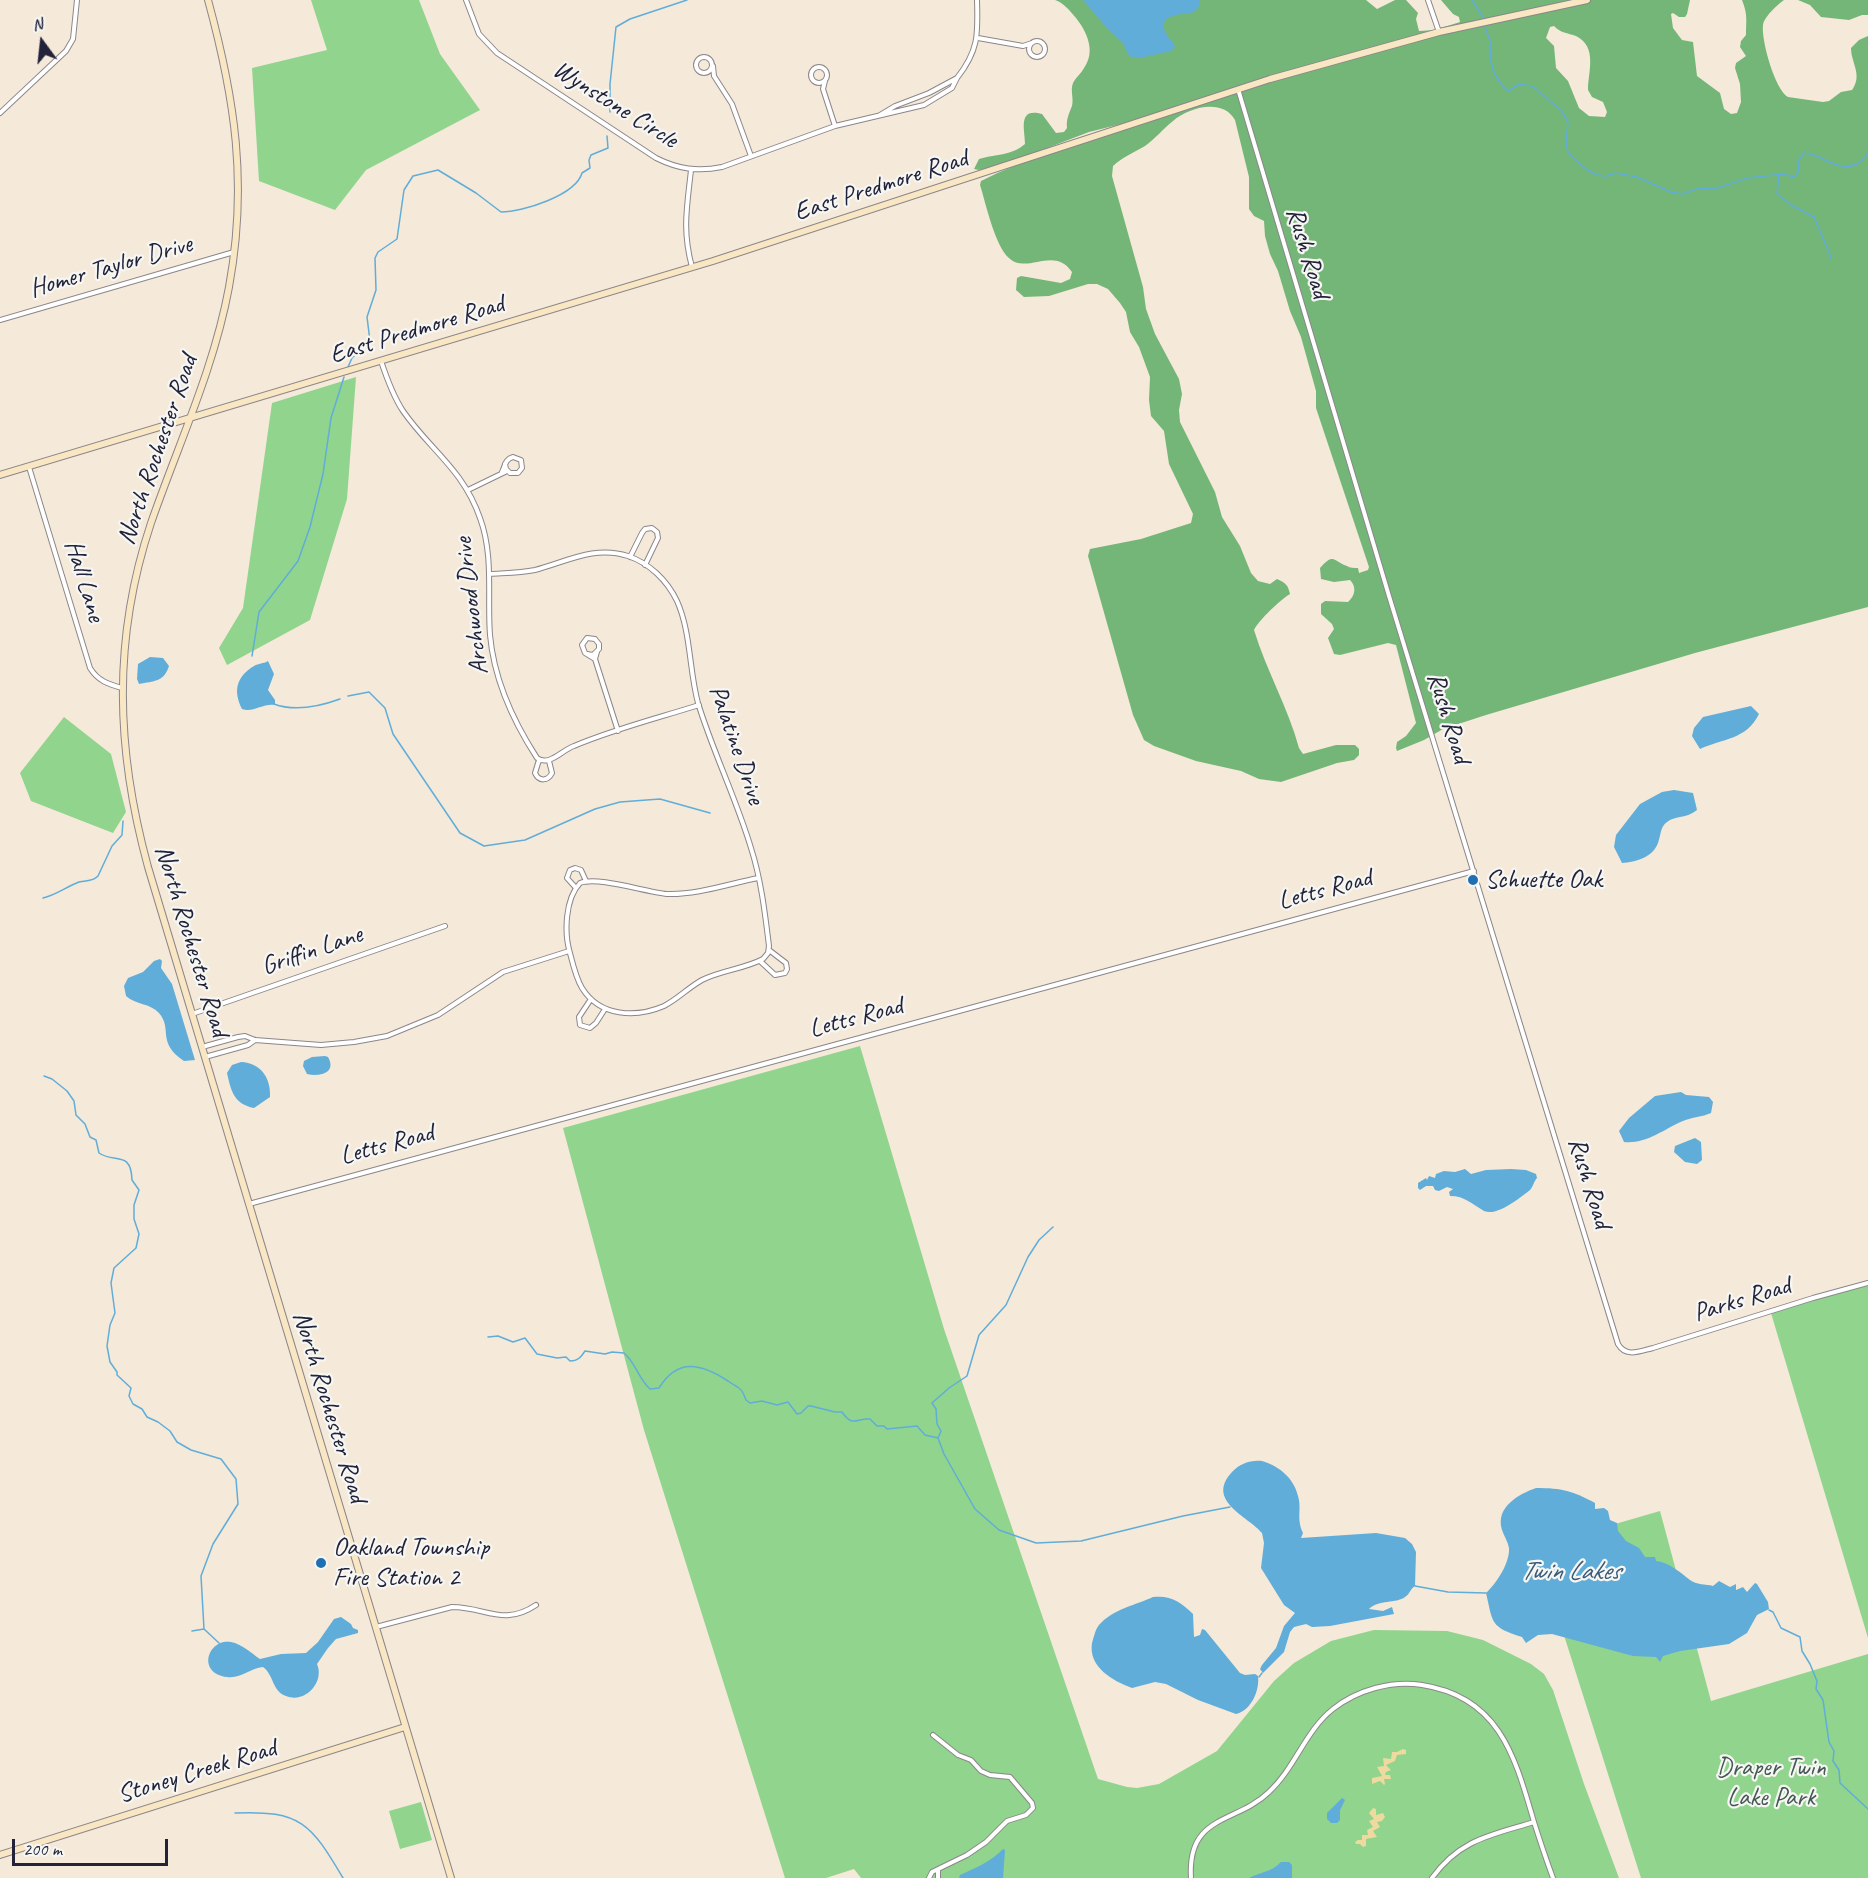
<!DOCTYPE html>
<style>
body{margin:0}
#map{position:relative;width:1868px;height:1878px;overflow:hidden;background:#f5e9d9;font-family:Caveat,sans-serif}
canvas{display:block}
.north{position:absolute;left:12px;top:12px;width:60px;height:60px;-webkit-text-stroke:4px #f6f6f2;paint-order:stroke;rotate:345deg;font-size:16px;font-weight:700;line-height:24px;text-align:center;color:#22223b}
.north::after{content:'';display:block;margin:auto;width:21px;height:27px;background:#22223b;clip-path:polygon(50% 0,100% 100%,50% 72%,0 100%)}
.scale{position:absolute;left:12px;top:1839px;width:156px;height:27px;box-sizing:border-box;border:3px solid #22223b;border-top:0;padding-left:8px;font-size:18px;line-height:21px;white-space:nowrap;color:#22223b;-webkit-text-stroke:4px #f6f6f2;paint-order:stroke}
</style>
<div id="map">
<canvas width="1868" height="1878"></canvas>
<div class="north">N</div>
<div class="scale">200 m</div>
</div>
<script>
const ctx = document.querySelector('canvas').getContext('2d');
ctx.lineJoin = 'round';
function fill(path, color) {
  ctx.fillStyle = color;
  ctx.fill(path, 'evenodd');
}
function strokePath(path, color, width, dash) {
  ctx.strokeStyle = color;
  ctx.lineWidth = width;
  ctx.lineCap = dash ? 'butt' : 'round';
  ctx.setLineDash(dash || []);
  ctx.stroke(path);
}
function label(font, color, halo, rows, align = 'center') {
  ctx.font = font + ' Caveat,sans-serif';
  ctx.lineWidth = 4.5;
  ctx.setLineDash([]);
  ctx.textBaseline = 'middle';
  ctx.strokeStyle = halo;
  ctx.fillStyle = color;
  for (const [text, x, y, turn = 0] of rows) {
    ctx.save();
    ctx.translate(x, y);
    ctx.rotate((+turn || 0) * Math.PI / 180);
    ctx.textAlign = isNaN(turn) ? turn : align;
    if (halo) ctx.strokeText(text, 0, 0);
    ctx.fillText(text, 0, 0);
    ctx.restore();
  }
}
const green = new Path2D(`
 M311,0H419L440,54L480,110L366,170L335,210L259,181L252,68L327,50Z
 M356,377L347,499L310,620L227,665L219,648L243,608L272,403Z
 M64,717L111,754L126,812L113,833L31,801L20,773Z
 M860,1046L944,1329L1098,1779L1127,1787L1137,1788L1159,1784L1217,1751L1274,1681L1294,1663L1331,1641L1374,1630L1447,1631L1483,1640L1531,1664L1544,1674L1553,1690L1584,1784L1619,1878H861L854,1869L826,1878H785L644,1430L563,1128Z
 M1868,1284V1638L1771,1313Z
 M1660,1511L1711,1701L1868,1654V1878H1641L1536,1547Z
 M421,1802L432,1840L400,1849L389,1811Z`);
const forest = new Path2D(`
 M1055,0H1366L1377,9L1395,0H1406L1418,13L1416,19L1419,31L1435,30L1460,22L1459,17L1453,14L1441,0H1690L1687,14L1685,17H1679L1673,13L1671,14L1673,28L1682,40L1693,42L1697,76L1720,93L1724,109L1731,114L1737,113L1741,102L1740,84L1735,68L1736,63L1746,56L1740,47L1741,41L1746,35C1746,20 1748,15 1742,0H1784C1777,5 1764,17 1763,25C1761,40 1775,90 1788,97L1823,102L1829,101L1841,92L1852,90C1863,75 1851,63 1851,48L1859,40L1868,36V607L1695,653L1486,715L1443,729L1424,740L1397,751L1396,748L1397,742L1406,736L1416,723L1396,645L1388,643L1340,655L1334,654L1328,638L1334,629L1332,624L1321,614V604L1325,601L1348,602C1355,596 1357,587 1350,580L1334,582L1321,579L1320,568C1334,552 1333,561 1347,566C1350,568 1354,568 1358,568L1359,573L1368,570L1369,567L1316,408V391L1301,337L1290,311L1278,271L1270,254L1265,236L1264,221L1254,216L1249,209V177L1235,120C1223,98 1189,107 1173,121C1163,129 1155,139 1145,146C1133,153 1123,157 1113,166L1112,176L1143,287L1146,309L1155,334L1179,379L1182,394L1179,410L1180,422L1215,492L1222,517L1240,546L1251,573L1258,581L1270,584L1277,579C1286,583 1288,585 1290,594C1280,600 1259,620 1254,630C1266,670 1288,707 1299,748L1303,754L1336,745H1355L1359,749V755L1354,760L1337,763L1281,782L1259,779L1241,771L1196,761L1154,746L1144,740L1133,715L1088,556L1090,549L1095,548L1141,539L1191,523L1193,514L1169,464L1164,431L1151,416L1149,400L1150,377L1139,347L1130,332L1126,312L1120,303L1108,289L1097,284H1088L1049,296L1024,297L1016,290L1017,278L1021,276L1061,283L1070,279L1072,272C1054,245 1027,275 1009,258C995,246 986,204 980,185L981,181C1023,159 1071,147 1115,133L1122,130L1121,124L1089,132L1008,163L979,170L974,169L979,159C995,154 1011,156 1025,144C1025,130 1017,107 1042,114L1056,133L1064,132L1067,128C1066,119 1069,114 1072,106C1074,98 1070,91 1073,83C1076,77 1081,74 1084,68C1096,51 1087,32 1076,18C1069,10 1064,3 1055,0ZM1554,26C1560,33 1568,33 1576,36C1598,47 1588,72 1588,90L1592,97L1603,102L1607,112L1605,117L1589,116L1579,108L1568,81L1556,68L1554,46L1546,38L1550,27Z
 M1798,0H1868V15H1862L1849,20L1821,17L1810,5Z`);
const sand = new Path2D(`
 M1403,1749L1406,1750V1754L1397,1755L1395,1761L1386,1765L1391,1770L1386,1772L1385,1775H1390L1391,1779H1384L1385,1784L1384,1785L1380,1781L1372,1784V1778L1382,1776L1377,1767L1384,1766L1383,1758L1391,1759L1392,1752H1397Z
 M1373,1808L1376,1809V1815L1383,1813L1385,1817L1382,1821L1377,1822L1380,1827L1373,1831L1377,1837L1366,1839V1846L1363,1847L1360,1844H1356L1355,1842L1358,1840H1362V1835H1368L1367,1830L1373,1827L1369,1821L1374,1819L1369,1813Z`);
const water = new Path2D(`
 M1083,0H1199L1200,5L1194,12C1183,15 1154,13 1167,35C1169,39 1173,41 1175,47L1171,51L1140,58L1129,56L1123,43L1107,28Z
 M150,657L163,658L169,666C164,682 154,681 139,684L137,679L138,664Z
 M268,661L274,674L268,690L275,700V705C263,703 253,713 242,709C233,691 236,677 254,666C259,663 263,664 268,661Z
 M1751,706L1759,714C1746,740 1724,738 1700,749L1692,736L1694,728L1703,717Z
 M1674,790L1693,793L1697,810C1686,819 1676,815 1667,822C1660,827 1661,835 1658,843C1653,857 1636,862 1622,863L1614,847L1616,835L1640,804L1662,792Z
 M160,959L162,961L161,968L172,984L195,1060L184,1061C156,1042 173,1029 159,1013C150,1003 136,1005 126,996L124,986L128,978L143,972L154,961Z
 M325,1056L328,1057C337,1073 320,1077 307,1074L303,1066L304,1061L312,1057Z
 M241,1062C261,1063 271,1078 270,1097L254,1108C234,1104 231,1091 227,1073L232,1065Z
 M1681,1092L1686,1095L1709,1097L1713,1102L1711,1113C1702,1117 1692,1117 1683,1121C1662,1130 1647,1144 1624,1142L1619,1131L1629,1118L1655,1096Z
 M1695,1138L1701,1142L1702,1160L1697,1164L1685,1162L1674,1152L1675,1146Z
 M1465,1169L1471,1174L1486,1170L1511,1169L1526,1170L1536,1174L1537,1178C1534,1181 1533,1187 1530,1190C1521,1197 1497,1217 1484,1211C1472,1204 1465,1196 1450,1196L1449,1192L1453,1189L1447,1187L1439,1191L1435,1190L1433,1186H1426L1420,1190L1418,1188V1183L1426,1178L1427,1180L1429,1176L1435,1178L1436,1174L1444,1171L1455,1172Z
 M1262,1461C1279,1466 1294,1478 1298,1496C1302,1510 1296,1518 1303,1533L1301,1538L1376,1533L1405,1538L1412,1544L1416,1552L1415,1586C1410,1589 1410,1594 1405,1597C1396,1604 1379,1599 1369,1609L1383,1611L1392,1607L1394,1614L1330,1626L1312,1627L1306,1624L1294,1627L1290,1632L1284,1652L1263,1673L1260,1669L1262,1665L1276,1648L1284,1626L1295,1613L1284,1605L1261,1568L1264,1543L1262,1533C1248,1516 1205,1501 1232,1472C1241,1463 1250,1460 1262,1461Z
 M1536,1488C1562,1488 1573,1491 1595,1503V1509L1604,1508L1608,1511L1610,1520L1617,1523L1618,1531L1626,1541L1639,1548L1645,1557H1655L1656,1561C1668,1562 1680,1572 1690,1580C1696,1585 1706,1584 1713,1586L1719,1581L1730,1587L1736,1584V1590L1743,1587L1747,1592L1755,1583L1757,1584L1768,1602L1769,1609L1757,1615L1747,1633L1729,1644L1680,1651L1663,1656L1660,1662L1656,1657L1633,1656L1552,1634L1538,1635L1526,1643L1522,1637C1490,1627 1493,1623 1486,1593C1496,1584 1510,1563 1509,1548C1508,1542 1504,1536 1502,1530C1495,1507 1519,1494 1536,1488Z
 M1153,1597C1171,1595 1181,1602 1193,1614L1194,1637L1200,1635L1202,1629L1205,1630L1240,1673L1245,1675L1255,1674L1258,1676C1260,1690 1251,1711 1236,1714L1198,1700L1166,1684L1155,1682L1132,1688C1113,1681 1088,1667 1092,1643C1094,1637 1095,1630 1099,1625C1113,1609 1136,1605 1153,1597Z
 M341,1617L351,1624L353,1628L358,1630V1633L336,1639L328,1648L317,1664C325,1682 305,1704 286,1696C272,1691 274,1675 263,1667C250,1668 241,1679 227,1677C196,1673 208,1638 231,1642C242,1644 251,1653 260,1659L281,1654L306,1653L318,1642L334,1619Z
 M1342,1798L1345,1800L1340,1810V1820L1337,1823H1331L1327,1819V1813Z
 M1003,1849L1005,1850L1003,1878H959L960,1875C975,1868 991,1862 1003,1849Z
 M1281,1862H1289L1292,1865V1878H1249C1260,1872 1272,1872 1281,1862Z`);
const stream = new Path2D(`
 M1472,0L1484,19
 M1485,27L1490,41L1491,61L1494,73L1502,85L1508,91L1519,84L1532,86L1561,110L1568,122L1566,142L1568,153L1586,169L1597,175L1606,176L1616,173L1637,177L1671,192L1682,194L1697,189L1717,188L1748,178L1783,174L1794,177L1798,172L1799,160L1804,153C1822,153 1839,175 1858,163C1863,161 1865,156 1868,153
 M610,112V84L616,27L630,19L687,0
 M1779,175L1777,194L1791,205L1814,217C1819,230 1826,243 1831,258
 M348,367L352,358L370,341L367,317L376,290L375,258L378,252L397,239L404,190L413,176L438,170L476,193L501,212C523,212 576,195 582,173L590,168L589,160L591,155L608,148L607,136
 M252,656L259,612L298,561L310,527L323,474L331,418L344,377
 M348,696L369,692L385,708L393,734L460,833L484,846L525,840L595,809L620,802L660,799L710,813
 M274,704C295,712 318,707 340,699
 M43,898C56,895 66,887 79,882C87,880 92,882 98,876L112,846L122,835L123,821
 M44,1076L52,1079L67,1091L74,1101L76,1115L85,1124L90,1137L96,1140L99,1153C115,1164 131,1150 132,1180L139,1190L134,1205V1219L139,1234L136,1248L114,1268L111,1283L115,1313L110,1325L107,1346L110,1362L117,1372V1375L131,1388L129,1396L133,1404L142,1409L147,1417L158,1422L170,1431L177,1442L191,1450L221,1459L236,1479L238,1504L213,1544L201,1576L204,1629
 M1053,1227L1039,1240L1028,1257L1006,1305L979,1335L967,1376L949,1388L932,1403L936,1409L937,1424L941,1431L938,1438L944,1454L975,1509L999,1530L1036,1543L1081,1541L1183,1516L1230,1507
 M488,1337L498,1336L513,1342L525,1338L537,1354L557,1358L566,1357L570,1361C578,1361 581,1357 585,1351L605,1354L612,1352L624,1353C636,1363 638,1378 650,1389L659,1388C678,1357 702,1364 728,1381C739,1389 741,1386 746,1400L750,1403L762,1401L777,1405L788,1402L797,1414L801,1413L808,1406H811L835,1412H842C853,1428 856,1418 870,1419L877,1426H884L887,1429L917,1426L925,1435L938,1438
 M1415,1586L1448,1592L1486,1593
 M1769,1610L1773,1612L1781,1628L1800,1637L1802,1651L1810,1664L1817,1681L1816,1689L1823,1700L1829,1742L1834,1751L1833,1761L1839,1770L1840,1783L1868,1809
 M192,1631L204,1629L219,1643
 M1259,1677L1262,1673
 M235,1813C301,1810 311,1824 343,1878`);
const street = new Path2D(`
 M466,0L479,34L497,53L656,158C678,169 698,172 722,167L835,126L924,105L952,88L957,78L929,93L895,106L880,115
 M1428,0L1439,32
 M978,38L1023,46L1032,43
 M1029 49a8 8 0 1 1 16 0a8 8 0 1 1-16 0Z
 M696 65a8 8 0 1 1 16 0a8 8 0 1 1-16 0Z
 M713,66L714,76L732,104L751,156
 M811 75a8 8 0 1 1 16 0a8 8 0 1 1-16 0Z
 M957,78C979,50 978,34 977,0
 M825,81L823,89L835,126
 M1238,89L1389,596L1618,1344C1626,1358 1640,1351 1653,1348L1813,1298L1868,1283
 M0,113L66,51L73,39L77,0
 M691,170C687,207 682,230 692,267
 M0,320L234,252
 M381,361C387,379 393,396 403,411C430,450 463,469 480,518C494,556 487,596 490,635C494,680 513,721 537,758C549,767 562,750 574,746C614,729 658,718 699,705
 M29,467L90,668C98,681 108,684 122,688
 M502,472C505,466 505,459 513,457L521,460L522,468L518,473H510L506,469L505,464
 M468,490L505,472
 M630,557L642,533L645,529L652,528L657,532L658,538L645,565
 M490,574C505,573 520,573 535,570C566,562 594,545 628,556C649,563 667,580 677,601C691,632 689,670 698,703C713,752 736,798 751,848C761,879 765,913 769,946L768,953L763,959C744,969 722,970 702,980C689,987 678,999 664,1006C636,1018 600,1017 582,988C576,978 573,965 570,953C564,933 565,899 580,883C598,876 645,892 667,894C697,895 728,884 758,878
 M597,652L595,659L618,731
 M587,654L593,655L599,649V644L595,639L587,638L582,645L585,653L595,659
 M539,760L535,773C539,782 548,781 552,773L549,761
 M576,888L567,878L570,870L575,868L581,870L586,881
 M760,961L775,975L785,973L787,969L786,963L769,950
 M591,999L579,1017L580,1025L590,1028L596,1023L605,1009
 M192,1014L445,926
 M202,1047L238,1037L245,1036L255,1040L321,1045L354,1042L387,1036L438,1015L503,972L569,951
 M205,1057L248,1045L255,1040
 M249,1204L1474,871
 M376,1627L452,1607C486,1607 503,1627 536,1605
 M929,1878L932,1872L967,1855L986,1842L1007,1821L1026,1815L1033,1808L1032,1803L1010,1777L990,1775L981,1771L971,1760L958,1755L933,1735
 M938,1878V1871
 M1191,1878C1187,1814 1236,1824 1269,1792C1295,1768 1305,1731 1333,1709C1357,1690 1392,1680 1422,1685C1500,1697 1515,1757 1534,1822C1540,1841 1546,1859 1553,1878
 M1432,1878C1460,1839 1492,1835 1534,1822`);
const secondary = new Path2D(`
 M208,0C235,99 248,184 229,287C214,369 178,445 151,523C112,640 116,750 148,867L451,1878
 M0,475L713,261L1270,79L1439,32L1587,0
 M0,1855L405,1727`);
const markers = [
 [1473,880,6,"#1f6fb2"],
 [321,1563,6,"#1f6fb2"]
];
const streetNames = [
 ["Wynstone Circle",615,105,32],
 ["East Predmore Road",881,186,-18],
 ["Rush Road",1307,253,73],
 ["Homer Taylor Drive",111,267,-16],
 ["East Predmore Road",417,330,-17],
 ["North Rochester Road",158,450,-71],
 ["Hall Lane",84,581,73],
 ["Archwood Drive",472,606,-97],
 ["Rush Road",1448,718,73],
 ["Palatine Drive",736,745,71],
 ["Letts Road",1325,890,-15],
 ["North Rochester Road",191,941,73],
 ["Griffin Lane",312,951,-19],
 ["Letts Road",856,1018,-15],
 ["Letts Road",387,1145,-15],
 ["Rush Road",1589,1183,73],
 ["Parks Road",1742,1300,-17],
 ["North Rochester Road",329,1407,73],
 ["Stoney Creek Road",197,1772,-17]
];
const poiNames = [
 ["Schuette Oak",1485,880],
 ["Oakland Township",333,1548],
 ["Fire Station 2",333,1578]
];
const parkNames = [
 ["Draper Twin",1771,1768],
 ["Lake Park",1771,1798]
];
const waterNames = [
 ["Twin Lakes",1570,1572]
];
fill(green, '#90d48d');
fill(forest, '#74b678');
fill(sand, '#eeda9e');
fill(water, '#60add9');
strokePath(stream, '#60add9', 1.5);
strokePath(street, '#8c868a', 6);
strokePath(secondary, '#8c868a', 8);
strokePath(street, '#fff', 4);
strokePath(secondary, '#f9e7c3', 6);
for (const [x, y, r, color] of markers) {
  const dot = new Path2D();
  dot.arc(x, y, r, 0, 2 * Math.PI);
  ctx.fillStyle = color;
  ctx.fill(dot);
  strokePath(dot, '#f6f6f2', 2);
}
label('26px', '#22223b', '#f6f6f2', streetNames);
label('26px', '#22223b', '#f6f6f2', poiNames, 'left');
label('26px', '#435754', '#f6f6f2', parkNames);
label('italic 27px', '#3b5a7a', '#f6f6f2', waterNames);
</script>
